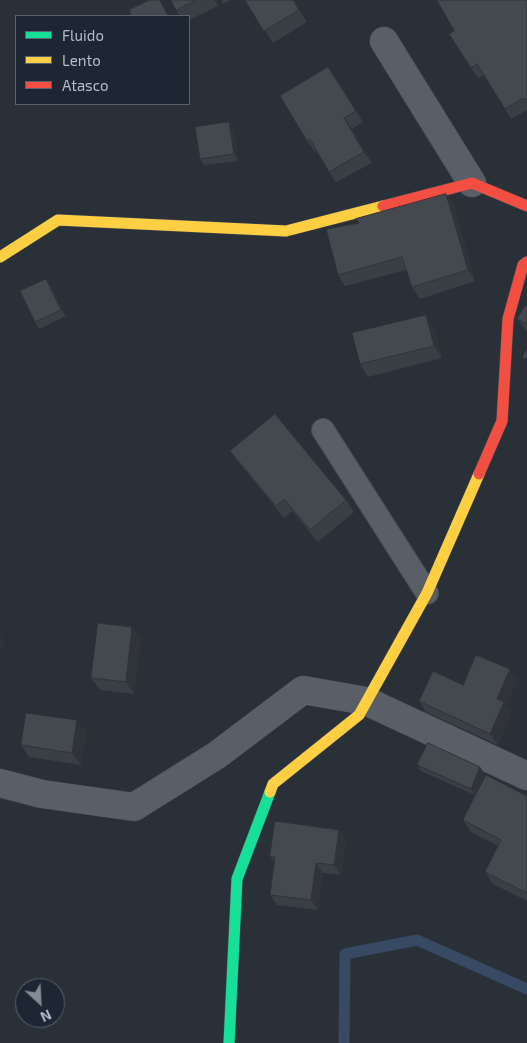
<!DOCTYPE html>
<style>
body{margin:0}
#map{position:relative;width:527px;height:1043px;overflow:hidden;background:#2a3038;font-family:"Exo 2",sans-serif}
canvas{display:block}
.legend{position:absolute;left:15px;top:15px;width:175px;height:90px;box-sizing:border-box;background:#1d2633;border:1px solid #59626f;margin:0;padding:6px 9px;list-style:none;font-size:15px;color:#b4bcc9}
.legend li{display:flex;align-items:center;gap:10px;height:25px}
.legend b{width:25px;border:1px solid #59626f}
.north{position:absolute;left:15px;top:978px;width:50px;height:50px;box-sizing:border-box;background:#1d2633;border:1px solid #59626f;border-radius:50%;rotate:155deg;font-size:14px;font-weight:700;line-height:20px;text-align:center;color:#b4bcc9}
.north::after{content:'';display:block;margin:auto;width:18px;height:22px;background:#848b96;clip-path:polygon(50% 0,100% 100%,50% 72%,0 100%)}
</style>
<div id="map">
<canvas width="527" height="1043"></canvas>
<ul class="legend">
<li><b style="height:6px;background:#16e098"></b>Fluido</li>
<li><b style="height:6px;background:#ffcf43"></b>Lento</li>
<li><b style="height:6px;background:#f24e42"></b>Atasco</li>
</ul>
<div class="north">N</div>
</div>
<script>
const ctx = document.querySelector('canvas').getContext('2d');
ctx.lineJoin = 'round';
function strokePath(path, color, width, dash) {
  ctx.strokeStyle = color;
  ctx.lineWidth = width;
  ctx.lineCap = dash ? 'butt' : 'round';
  ctx.setLineDash(dash || []);
  ctx.stroke(path);
}
function fill(path, color) {
  ctx.fillStyle = color;
  ctx.fill(path, 'evenodd');
}
const stream = new Path2D(`
 M344,1043L345,954L417,940L527,989`);
const lane = new Path2D(`
 M323,430L427,593`);
const street = new Path2D(`
 M384,41L472,183
 M0,783L42,794L134,807L217,755L303,690L366,701L527,776`);
const fast = new Path2D(`
 M229,1043L237,879L270,792`);
const slow = new Path2D(`
 M0,257L58,220L286,231L383,206
 M270,792L273,784L359,715L427,593L479,474`);
const jam = new Path2D(`
 M383,206L472,183L527,206
 M479,474L502,421L508,319L523,265L527,262`);
const wall = new Path2D(`
 M171,0H218V6L189,20V16H180L176,10Z
 M221,0H231L223,4Z
 M245,0H294L307,22L273,43Z
 M527,0V110L511,119L484,75L478,78L471,68L454,31Z
 M336,77L363,122L352,129L372,163L336,182L329,172L316,151L315,152L307,141Z
 M229,122L234,129L238,161L204,165L200,159Z
 M446,194L454,205L475,281L420,299L412,287L406,270L345,286L338,275L359,223Z
 M46,279L51,285L66,316L39,329L35,322Z
 M527,303V331L525,329L517,319Z
 M434,327L442,358L368,377L360,364Z
 M230,451L346,500L354,512L318,542L292,511L284,518L239,463Z
 M141,639L134,694L100,690L91,678Z
 M518,680L506,705L512,713L498,745L426,712L419,701L463,685Z
 M86,732L81,765L29,757L21,745Z
 M417,765L485,774L475,795L421,771Z
 M527,796V901L493,884L485,872L498,846L471,832L463,820Z
 M339,830L346,840L341,875L323,873L318,910L277,905L270,895L274,862L270,856Z`);
const shadedWall = new Path2D(`
 M160,0L163,3L169,16H168Z
 M214,0H218V6Z
 M293,0H294L307,22L299,10Z
 M328,67L336,77L363,122Z
 M344,118L352,129L372,163L364,152Z
 M229,122L234,129L238,161L234,154Z
 M446,194L454,205L475,281L468,270Z
 M46,279L51,285L66,316L61,310Z
 M426,315L434,327L442,358L434,346Z
 M132,627L141,639L134,694L126,682Z
 M0,635L5,642L0,654Z
 M510,669L518,680L506,705L512,713L498,745L490,734L497,699Z
 M77,720L86,732L81,765L72,753Z
 M480,767L485,774L475,795L471,789Z
 M339,830L346,840L341,875L334,865Z
 M316,863L323,873L318,910L311,900Z`);
const building = new Path2D(`
 M150,0H160L168,16H132L129,10Z
 M171,0H197L176,10Z
 M245,0H293L299,10L264,31Z
 M437,0H527V99L524,100L523,98L505,109L477,64L471,68L449,34L454,31Z
 M328,67L356,111L344,118L364,152L329,172L310,139L307,141L280,96Z
 M229,122L234,154L200,159L195,127Z
 M446,194L468,270L412,287L402,257L338,275L326,229L359,223L356,219Z
 M46,279L61,310L35,322L20,291Z
 M527,303V324L517,319Z
 M426,315L434,346L360,364L352,333Z
 M527,349V360L522,357Z
 M275,414L346,500L310,530L284,499L276,506L230,451Z
 M98,623L132,627L126,682L91,678Z
 M476,655L510,669L497,699L504,702L490,734L419,701L433,671L463,685Z
 M26,713L77,720L72,753L21,745Z
 M428,743L480,767L471,789L417,765Z
 M486,775L527,796V893L485,872L501,840L463,820Z
 M275,821L339,830L334,865L316,863L311,900L270,895L275,857L270,856Z`);
strokePath(stream, '#384963', 11);
strokePath(lane, '#484c53', 24);
strokePath(street, '#484c53', 29);
strokePath(fast, '#484c53', 12);
strokePath(slow, '#484c53', 12);
strokePath(jam, '#484c53', 12);
strokePath(lane, '#5a5e66', 22);
strokePath(street, '#5a5e66', 28);
strokePath(fast, '#16e098', 11);
strokePath(slow, '#ffcf43', 11);
strokePath(jam, '#f24e42', 11);
fill(wall, '#3a3f45');
fill(shadedWall, '#303338');
fill(building, '#444950');
strokePath(building, '#303338', 1);
</script>
